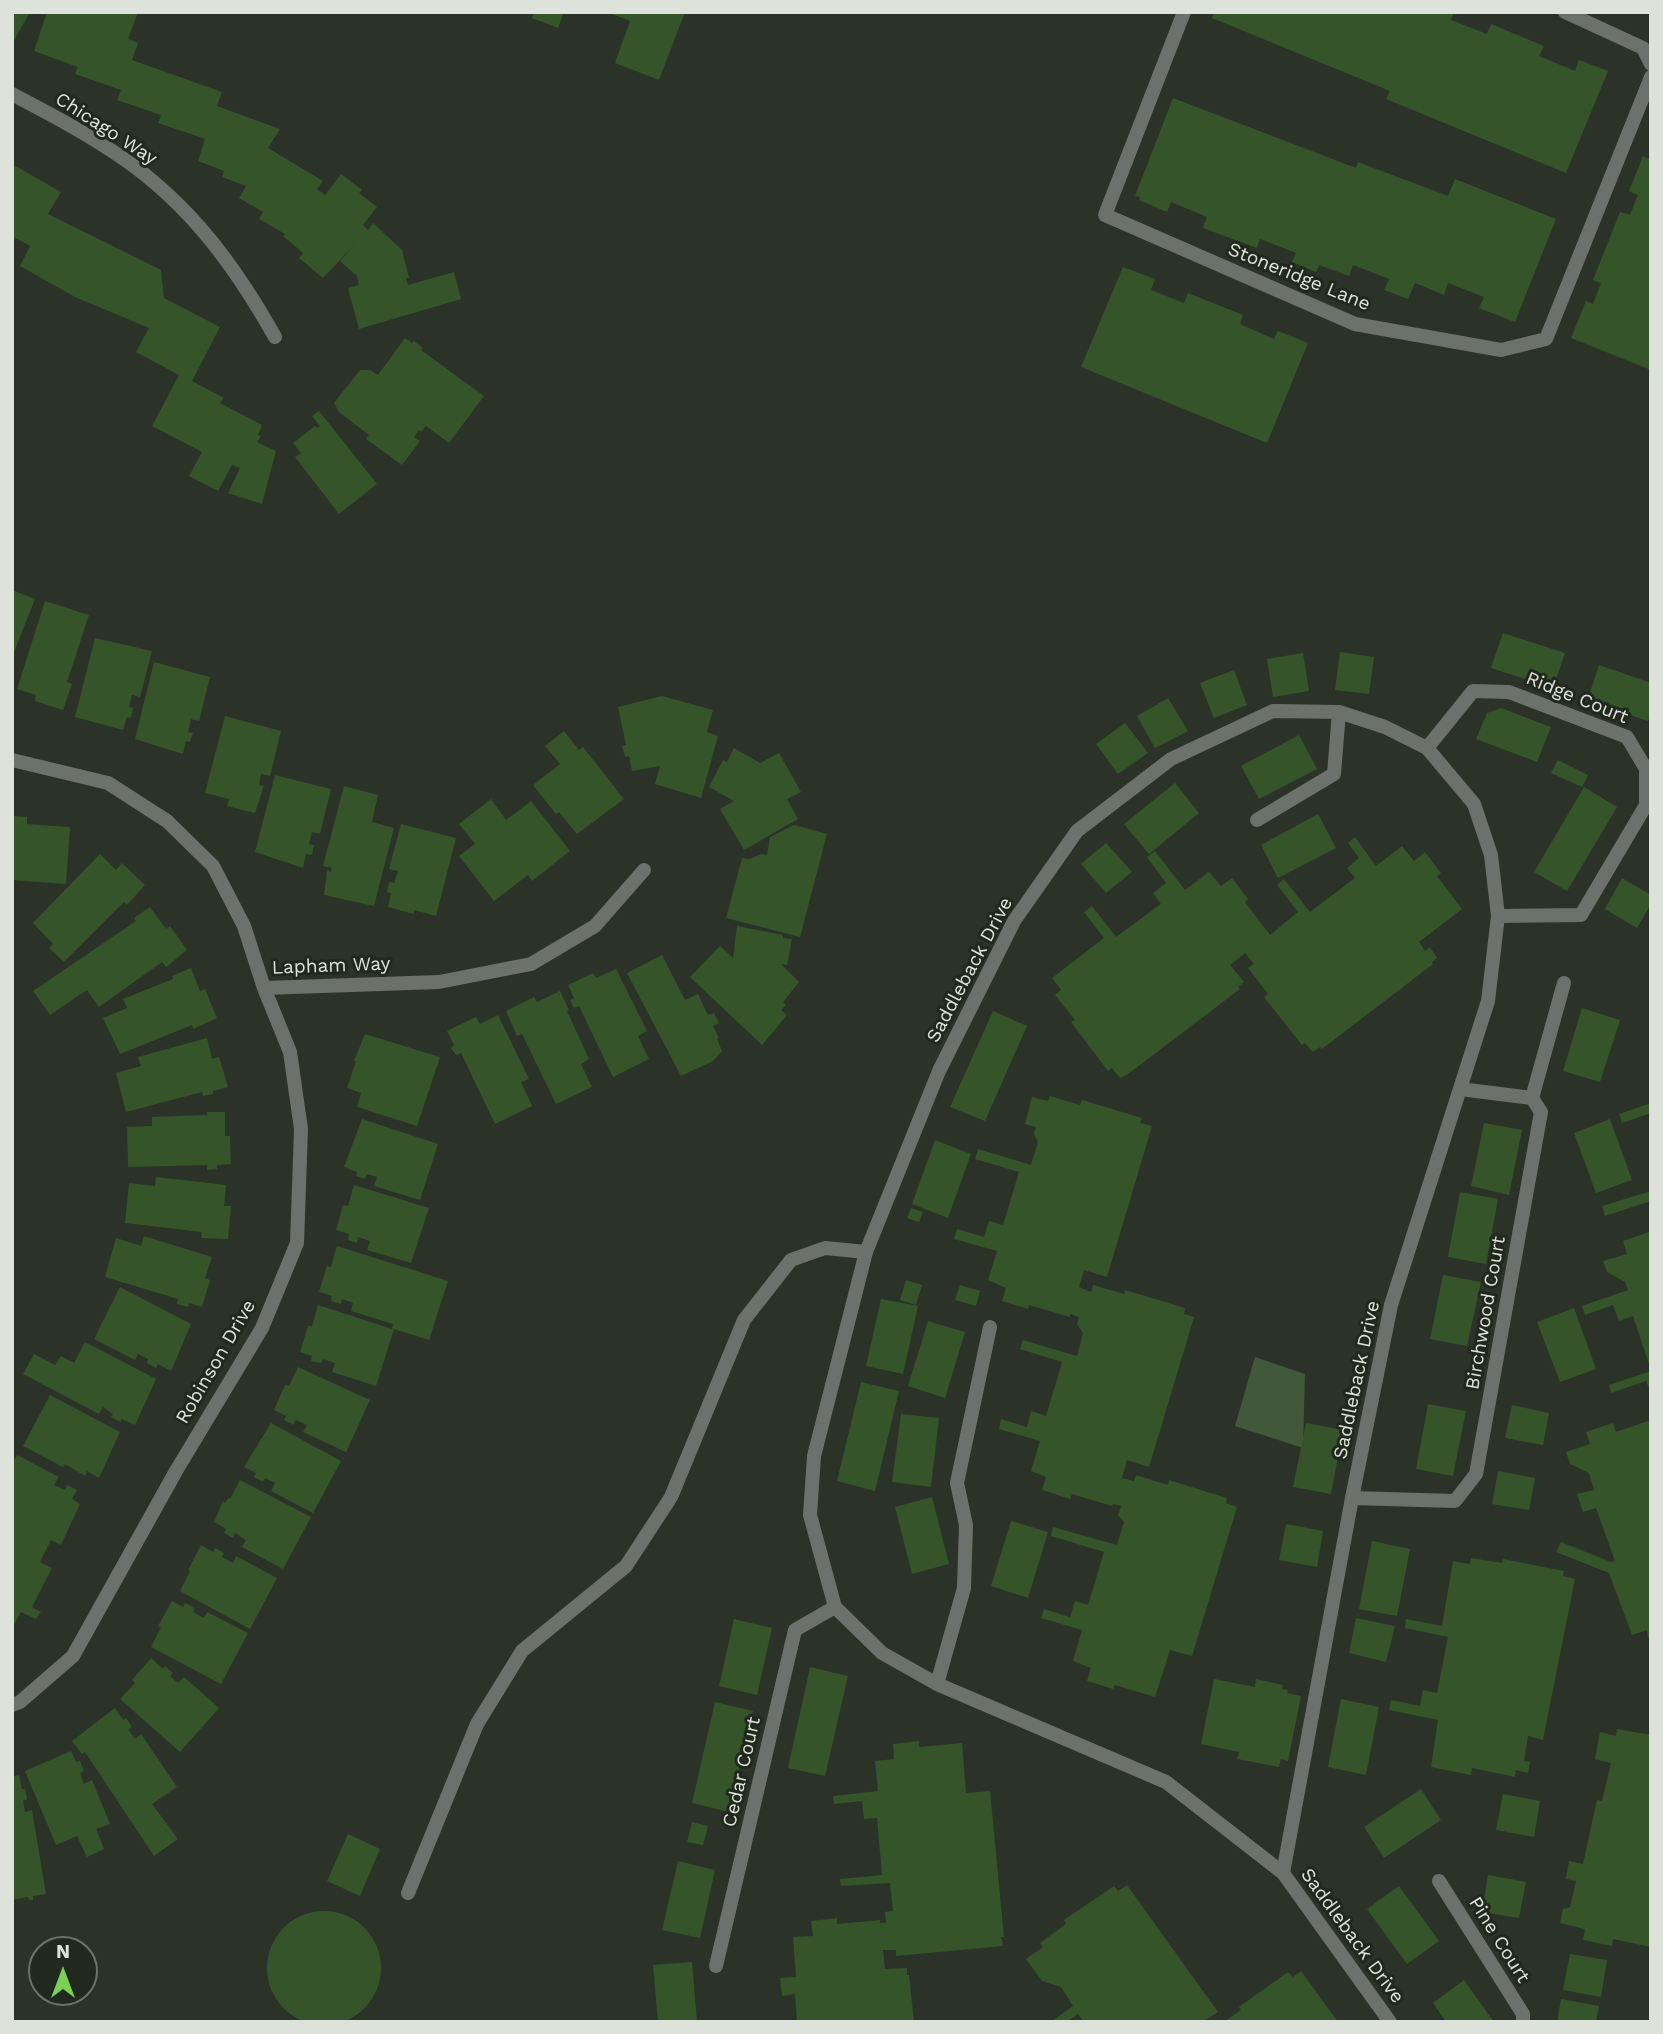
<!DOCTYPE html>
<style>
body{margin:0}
#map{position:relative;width:1663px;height:2034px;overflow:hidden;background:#2b3328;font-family:"Work Sans",sans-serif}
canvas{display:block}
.frame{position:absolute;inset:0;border:14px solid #dde3db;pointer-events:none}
.north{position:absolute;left:28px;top:1936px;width:70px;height:70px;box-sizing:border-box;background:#21291e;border:2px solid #6c736a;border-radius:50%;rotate:0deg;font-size:19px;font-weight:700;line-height:28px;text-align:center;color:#dde3db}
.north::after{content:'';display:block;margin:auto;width:24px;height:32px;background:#7ad156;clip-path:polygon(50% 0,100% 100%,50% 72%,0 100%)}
</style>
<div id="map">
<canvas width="1663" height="2034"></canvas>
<div class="frame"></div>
<div class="north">N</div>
</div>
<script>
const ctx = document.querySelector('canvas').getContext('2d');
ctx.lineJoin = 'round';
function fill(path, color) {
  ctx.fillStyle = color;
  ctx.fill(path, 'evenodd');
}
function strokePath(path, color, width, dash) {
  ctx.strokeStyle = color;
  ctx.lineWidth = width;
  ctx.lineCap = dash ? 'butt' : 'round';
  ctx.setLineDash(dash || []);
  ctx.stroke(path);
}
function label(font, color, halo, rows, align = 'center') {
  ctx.font = font + ' "Work Sans",sans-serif';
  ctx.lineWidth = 6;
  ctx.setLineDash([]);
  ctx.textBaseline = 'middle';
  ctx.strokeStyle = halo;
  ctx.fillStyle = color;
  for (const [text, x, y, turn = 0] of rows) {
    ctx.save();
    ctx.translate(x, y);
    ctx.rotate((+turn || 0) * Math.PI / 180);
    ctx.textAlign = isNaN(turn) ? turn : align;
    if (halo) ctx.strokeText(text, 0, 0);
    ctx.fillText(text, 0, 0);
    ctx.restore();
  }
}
const green = new Path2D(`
 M1255,1357L1305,1374L1303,1448L1235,1426Z`);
const building = new Path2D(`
 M12,12H30L12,44Z
 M47,12H138L128,39L138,43L132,60L222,92L217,106L280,129L268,148L323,181L317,189L325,195L341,174L362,190L359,193L377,207L363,225L368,230L373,223L402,250L409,278H406L408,285L454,272L461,299L359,329L348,288L359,285L357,276L340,261L357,242L323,278L299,258L303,253L283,236L285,234L259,219L263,212L239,198L246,186L222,177L224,171L198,161L205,139L158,123L161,115L117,100L121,90L75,74L78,67L34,51Z
 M534,12H564L558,28L532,18Z
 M607,12H685L659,80L615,63L630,21Z
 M1214,12H1454L1451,20L1487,34L1491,24L1544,46L1539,56L1575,71L1579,60L1608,71L1566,173L1386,99L1390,91L1212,18Z
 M1173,98L1356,168L1358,162L1448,196L1455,179L1556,219L1515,322L1479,308L1484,297L1448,283L1444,295L1415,283L1408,299L1384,290L1389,279L1353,265L1349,276L1319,265L1316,272L1292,262L1296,253L1260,239L1257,248L1203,228L1207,217L1171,202L1167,212L1139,200L1140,197L1135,196Z
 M1643,156L1651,160V370L1571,338L1586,301L1593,304L1601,283L1593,280L1620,212L1630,215L1638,195L1629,191Z
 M12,164L61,192L48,214L161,270L164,298L220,327L192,381L224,398L220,403L262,425L258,435L261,436L257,442L276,451L262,504L228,493L240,468L232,465L218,491L189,476L202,452L152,426L179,375L136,352L149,328L75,297L20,266L30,246L12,236Z
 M1123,267L1155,279L1151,290L1184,303L1188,293L1243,315L1240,324L1274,339L1278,331L1308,343L1267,443L1081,367Z
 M405,338L412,343L414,341L423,348L421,350L484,396L449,443L426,426L421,432L419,430L414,437L420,441L402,465L366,439L369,435L339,412L334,403L360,370H370L378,375Z
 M319,411L377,484L339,514L295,457L301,453L293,443L315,426L317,428L320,426L312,416Z
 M12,590L35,599L12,657Z
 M45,601L89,615L67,682L72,684L63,710L35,701L36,695L17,689Z
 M1503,633L1565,653L1553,688L1491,668Z
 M95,638L152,651L140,697L132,695L129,707L133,708L131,718L127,717L123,730L75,717Z
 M1340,652L1374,657L1369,694L1335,690Z
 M1303,653L1309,691L1273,697L1267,659Z
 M154,662L210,677L199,721L191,719L188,732L193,733L190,742L186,741L183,754L135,739Z
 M1599,665L1651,683V714L1648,721L1587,701Z
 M1234,670L1247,705L1214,718L1200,683Z
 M662,696L713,710L707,732L718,736L701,798L655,784L660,766L632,771L629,756L625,757L622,746L626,745L618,707Z
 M1168,698L1188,731L1155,748L1137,716Z
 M1501,708L1551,727L1537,762L1476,739L1487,713Z
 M225,716L281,731L270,776L261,774L259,785L264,786L255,813L227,806L229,799L205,793Z
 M1125,723L1148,753L1118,774L1096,744Z
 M564,731L579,750L583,747L624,799L577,834L559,812L556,814L533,785L560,764L545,746Z
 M1299,735L1317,769L1259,799L1241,766Z
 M734,748L760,763L779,753L801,792L787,799L798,819L744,850L720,809L734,801L709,787L723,760L727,762Z
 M1558,760L1588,775L1582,787L1551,773Z
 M275,775L331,789L320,834L312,832L309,844L314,845L312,855L306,854L303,868L255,852Z
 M1175,783L1199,813L1149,854L1124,824Z
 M344,786L378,795L372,822L394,828L374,906L324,895L327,870L331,872L332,868L323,866Z
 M1584,787L1617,807L1567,891L1534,872Z
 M491,799L506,820L531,801L570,851L532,881L528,875L494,901L459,856L475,844L459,824Z
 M1318,814L1336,848L1278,878L1261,845Z
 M12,816L27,817V824L70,827L66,884L12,880Z
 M401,824L456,838L436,916L414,910V914L388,907L391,893L387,892L389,882L394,883L398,871L389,869Z
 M794,825L827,834L800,937L726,918L742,858L750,859L761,854L767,855L770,837Z
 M1355,837L1376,866L1402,846L1414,861L1425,852L1441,873L1437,876L1462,909L1419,942L1425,951L1430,947L1437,958L1432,962L1433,964L1322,1049L1320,1047L1313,1052L1305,1043L1302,1045L1264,997L1268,994L1248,968L1254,964L1245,953L1230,965L1244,982L1238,987L1240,989L1128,1074L1120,1078L1112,1068L1108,1071L1071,1022L1075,1020L1055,995L1061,990L1052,978L1104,938L1084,912L1092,906L1116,937L1161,904L1153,893L1166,883L1147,857L1155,851L1185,890L1209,872L1221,886L1232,878L1248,899L1245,902L1270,935L1298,912L1277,885L1284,879L1310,912L1355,878L1347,868L1359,858L1348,843Z
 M1106,843L1132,872L1106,893L1081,864Z
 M100,854L116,870L122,863L145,885L127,905L124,902L64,962L49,948L53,944L33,923Z
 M1622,878L1651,895V904L1637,928L1605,909Z
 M150,907L166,929L170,926L187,950L166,967L162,962L99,1007L87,990L50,1015L33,991L136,921L134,918Z
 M737,926L783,935V938L792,939L787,965L781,964L799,982L783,1002L786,1005L781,1010L787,1015L762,1045L690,977L720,946L733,958Z
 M662,955L685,1000L698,994L708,1015L714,1013L719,1023L713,1026L719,1038L717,1039L722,1051L713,1061L681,1076L627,973Z
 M191,968L200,991L205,989L217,1018L193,1029L192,1025L120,1054L103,1018L127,1008L123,999L173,979L172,976Z
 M616,969L647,1031L638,1036L649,1059L613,1077L579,1006L574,1008L570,1000L574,998L568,985L593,973L596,978Z
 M560,991L569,1010L567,1011L589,1059L581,1064L592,1087L556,1104L522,1034L517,1036L506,1011L534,997L537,1002Z
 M1582,1008L1620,1020L1600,1082L1563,1071Z
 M993,1011L1027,1026L985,1121L950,1107Z
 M498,1015L529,1079L521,1082L532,1106L495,1124L461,1053L456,1055L451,1048L454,1045L447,1031L476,1017L480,1024Z
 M365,1034L440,1057L417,1126L357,1107L361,1093L347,1088L356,1061H354Z
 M207,1038L212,1059L219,1057L228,1087L213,1091V1094L203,1096L202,1092L126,1112L116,1073L141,1066L138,1057Z
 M1050,1096L1080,1105L1082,1100L1142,1118L1140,1123L1152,1126L1107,1277L1084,1270L1079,1287L1091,1292L1093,1285L1124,1294L1125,1290L1185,1308L1184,1314L1194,1317L1149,1467L1127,1460L1122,1478L1134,1481L1136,1475L1168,1485L1169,1480L1227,1498L1226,1503L1237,1507L1192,1656L1170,1650L1155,1697L1115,1685L1113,1689L1087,1681L1091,1668L1073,1661L1082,1630L1041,1618L1044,1609L1070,1617L1075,1601L1088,1605L1104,1552L1051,1536L1053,1527L1117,1545L1124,1522L1118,1515L1121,1506L1113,1504L1112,1506L1072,1494L1070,1499L1042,1490L1046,1477L1031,1471L1040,1441L999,1429L1001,1419L1027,1427L1031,1411L1046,1416L1062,1362L1020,1349L1023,1340L1077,1356L1083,1333L1077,1324L1079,1317L1070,1314V1317L1029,1305L1028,1309L1002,1301L1006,1288L988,1280L997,1251L954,1239L957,1229L984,1237L989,1221L1003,1225L1019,1172L975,1159L978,1149L1031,1165L1038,1142L1034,1134L1036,1127L1025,1124L1032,1097L1048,1101Z
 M1651,1103V1113L1622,1123L1619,1114Z
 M207,1112H225V1136H230L231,1164L217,1165V1169L207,1170V1165L128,1167L127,1127L152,1126V1117L207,1115Z
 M362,1119L438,1144L420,1200L374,1186L377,1177L367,1174L365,1179L356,1176L357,1172L344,1167Z
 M1610,1119L1632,1180L1596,1193L1574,1133Z
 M1484,1123L1522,1130L1509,1195L1471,1186Z
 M935,1140L971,1154L948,1218L912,1204Z
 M156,1177L226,1185L224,1206H231L228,1239L201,1238L202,1232L125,1223L129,1183L155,1186Z
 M354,1185L429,1208L411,1263L367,1250L370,1241L358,1237L357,1243L348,1240L349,1234L336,1230L343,1205L348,1206Z
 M1651,1191V1201L1605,1216L1602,1206Z
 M1460,1192L1498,1199L1486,1264L1448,1257Z
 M911,1208L923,1212L919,1222L907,1218Z
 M1649,1232L1651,1237L1650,1367L1633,1316L1619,1321L1613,1305L1585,1315L1582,1306L1628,1290L1625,1282L1607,1272L1603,1261L1627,1254L1623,1241Z
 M144,1236L212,1257L205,1278L210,1280L202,1307L189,1303L188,1307L177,1304L178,1299L105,1277L116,1238L141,1246Z
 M337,1246L448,1281L429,1340L394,1329L376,1386L332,1372L335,1363L323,1359L321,1363L311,1361L312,1356L300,1352L308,1326H312L318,1305L392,1329L393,1324L351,1311L353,1303L342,1299L341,1304L331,1301L332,1296L319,1292L327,1266L331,1267Z
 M1443,1275L1481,1282L1467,1346L1430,1339Z
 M906,1280L922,1285L916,1305L900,1300Z
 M960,1285L980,1291L976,1306L955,1300Z
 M120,1287L191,1324L171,1371L158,1364L156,1368L147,1363L148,1359L138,1354L135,1360L94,1339Z
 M881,1299L918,1306L903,1374L866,1366Z
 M1574,1308L1596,1369L1560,1382L1537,1322Z
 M928,1321L965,1332L945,1398L908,1386Z
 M85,1342L156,1379L135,1425L122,1419L120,1422L111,1417L113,1414L103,1407L99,1414L23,1374L34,1354L55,1365L61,1356L74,1363Z
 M298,1367L370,1400L346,1452L303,1432L307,1425L296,1420L293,1425L284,1420L286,1416L274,1410L285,1385L289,1386Z
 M1651,1371V1393L1646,1381L1611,1393L1609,1385Z
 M861,1382L899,1391L875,1491L837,1481Z
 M50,1395L120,1432L99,1478L87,1471L85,1476L65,1464L63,1467L23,1446Z
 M1428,1404L1466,1411L1453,1476L1416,1469Z
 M1512,1405L1549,1413L1543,1445L1505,1438Z
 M901,1414L939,1418L931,1487L892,1482Z
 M1651,1420V1636L1648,1637L1647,1630L1632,1635L1609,1573L1556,1552L1561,1542L1611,1562L1615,1561L1596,1508L1583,1512L1577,1494L1594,1490L1589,1473L1570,1464L1566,1452L1590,1444L1586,1432L1613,1423L1616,1432Z
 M271,1423L341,1461L313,1513L271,1491L275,1483L265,1478L263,1482L254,1477L256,1473L244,1467Z
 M1306,1423L1343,1430L1331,1494L1293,1487Z
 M17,1455L59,1477L54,1485L65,1490L67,1485L77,1490L72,1499L80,1504L61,1545L51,1540L40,1562L52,1568L32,1607L41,1612L36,1619L21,1612L12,1628V1464Z
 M1498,1471L1535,1478L1529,1510L1492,1504Z
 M240,1480L311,1517L283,1569L242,1547L246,1540L235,1533L233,1538L224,1533L226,1529L214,1522L223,1501L225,1503L228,1498L230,1499Z
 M932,1497L949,1564L912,1574L895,1507Z
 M1011,1521L1048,1532L1028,1598L991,1586Z
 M1286,1524L1323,1531L1317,1567L1279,1560Z
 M1372,1541L1410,1549L1397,1616L1359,1609Z
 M201,1545L213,1552L215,1548L224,1553L222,1557L233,1563L236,1556L277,1578L250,1629L180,1591L190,1571L188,1570Z
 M1471,1558L1502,1563L1503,1559L1564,1571L1563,1576L1575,1579L1543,1740L1528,1736L1524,1761L1530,1762L1528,1773L1516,1770L1515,1777L1472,1768L1471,1775L1431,1767L1438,1720L1389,1710L1391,1700L1420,1706L1423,1690L1437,1693L1448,1637L1405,1628L1406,1619L1442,1626L1453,1561L1470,1564Z
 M172,1601L183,1607L185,1603L195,1608L193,1612L204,1618L207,1612L248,1633L221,1684L151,1647L161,1627L158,1626Z
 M1356,1618L1395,1626L1386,1662L1349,1653Z
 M734,1619L772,1628L757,1695L719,1686Z
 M151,1658L163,1669L165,1666L173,1673L170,1676L178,1683L184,1677L219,1708L180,1752L120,1699L135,1683L132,1680Z
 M810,1667L848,1676L825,1776L788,1768Z
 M1214,1679L1255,1687L1256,1679L1283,1685L1282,1689L1288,1690L1287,1693L1301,1696L1288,1761L1281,1759L1279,1767L1237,1759L1239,1752L1201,1744Z
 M1341,1699L1379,1707L1366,1775L1328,1767Z
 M715,1702L753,1711L729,1812L692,1803Z
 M115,1708L123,1720L126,1718L132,1727L128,1729L135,1739L141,1734L177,1787L152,1804L178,1839L154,1856L85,1752L82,1754L72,1741Z
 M1617,1729L1651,1735V1947L1613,1939L1612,1946L1583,1940L1585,1929L1560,1923L1563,1909L1570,1907L1576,1881L1566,1879L1569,1861L1583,1864L1597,1800L1602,1801L1611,1763L1595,1759L1600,1732L1616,1736Z
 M919,1741V1747L962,1743L966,1793L990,1791L1004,1937H1001L1003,1946L896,1956V1950H883L885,1969L907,1968V1975H909L914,2022H797L795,1994L782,1996L780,1978L796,1977L793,1937L813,1936L811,1921L837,1918V1924L880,1920V1923H886L885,1912L893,1911L890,1883L841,1886L840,1879L882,1875L877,1818L864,1819L862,1801L834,1804L833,1796L878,1791L875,1761L894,1759L893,1744Z
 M71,1751L76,1762L80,1761L84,1771L80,1773L84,1784L92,1780L110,1824L96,1829L104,1849L87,1857L77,1836L56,1845L25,1771Z
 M19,1775L22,1789H25L27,1799L23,1801L25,1812L32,1810L46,1894L33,1896V1900H29L28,1897L12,1900V1777Z
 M1421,1789L1441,1820L1384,1858L1364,1827Z
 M1503,1794L1540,1801L1534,1837L1496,1830Z
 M692,1822L708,1826L703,1845L687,1842Z
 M348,1834L380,1849L360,1896L327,1881Z
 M678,1861L715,1870L700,1938L662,1930Z
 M1488,1875L1526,1882L1519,1918L1482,1912Z
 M1127,1885L1218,2012L1203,2022H1084L1078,2014L1067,2022H1051L1073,2006L1061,1987L1042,1981L1026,1959L1043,1947L1040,1943L1066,1924L1064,1920L1114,1886L1118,1891Z
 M1399,1886L1439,1941L1407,1964L1367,1909Z
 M267 1968a57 57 0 1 1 114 0a57 57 0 1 1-114 0Z
 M1570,1954L1607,1960L1601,1997L1563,1990Z
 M692,1962L697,2022H658L653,1965Z
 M1301,1971L1338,2022H1224L1241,2010L1239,2007L1288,1972L1293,1977Z
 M1464,1980L1494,2022H1446L1433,2003Z
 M1561,1999L1599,2006L1596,2022H1557Z`);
const service = new Path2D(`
 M1532,1098L1564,983
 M408,1893L477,1724L522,1651L626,1566L671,1497L744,1320L791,1260L825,1248L866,1252`);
const minor = new Path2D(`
 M1184,12L1105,215L1355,324L1501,350L1546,339L1651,77
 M1565,12L1643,48L1651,64
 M12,94C50,114 88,134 124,159C191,206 235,266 275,337
 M1427,748L1473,691L1509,692L1627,737L1646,769V805L1581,915L1498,916
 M12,760L108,783L167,821L213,866L244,926L264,988L290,1052L301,1129L297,1243L262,1328L176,1471L73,1656L20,1702L12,1705
 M1257,820L1334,774L1339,712
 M264,988L439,982L531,964L595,926L644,870
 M1352,1498L1455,1501L1476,1474L1541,1112L1532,1098L1460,1089
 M937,1684L964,1588L966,1525L957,1483L990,1327
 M1283,1873L1352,1498L1391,1305L1488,1001L1498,916L1491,855L1474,804L1427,748L1385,727L1339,712L1273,711L1171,759L1077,831L1014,921L939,1071L866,1252L814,1456L810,1515L835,1607L882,1653L937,1684L1166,1782L1283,1873L1390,2022
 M1439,1881L1523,2014V2022
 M716,1966L795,1630L835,1607`);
const streetNames = [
 ["Chicago Way",106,129,33],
 ["Stoneridge Lane",1299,277,22],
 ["Ridge Court",1577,698,22],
 ["Lapham Way",331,966,-2],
 ["Saddleback Drive",970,970,-62],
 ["Birchwood Court",1486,1313,-80],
 ["Robinson Drive",216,1362,-60],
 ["Saddleback Drive",1357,1380,-78],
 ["Cedar Court",742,1772,-77],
 ["Saddleback Drive",1352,1936,54],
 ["Pine Court",1499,1940,58]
];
fill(green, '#42583a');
fill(building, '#355429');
strokePath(service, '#6d716b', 14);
strokePath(minor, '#6d716b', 14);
label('19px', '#dde3db', '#21291e', streetNames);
</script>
